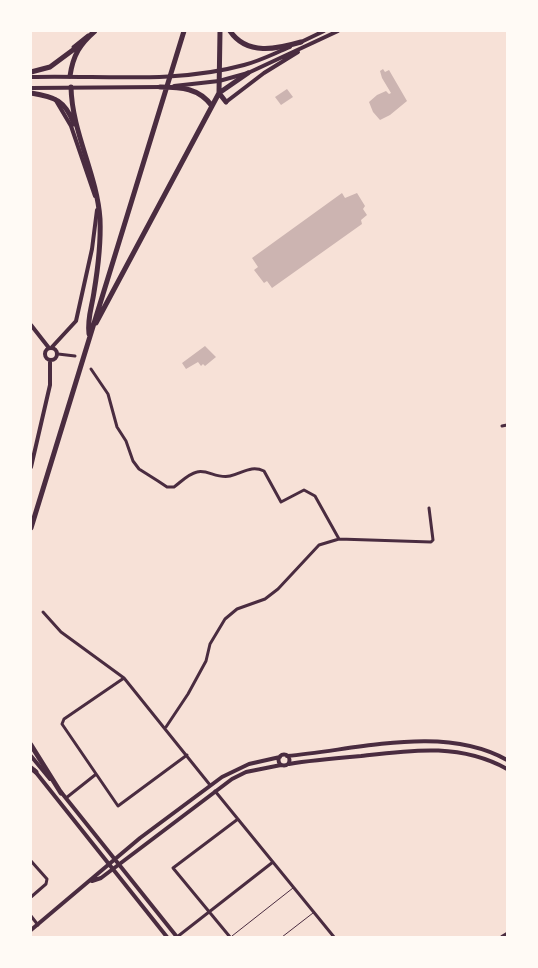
<!DOCTYPE html>
<style>
body{margin:0}
#map{position:relative;width:538px;height:968px;overflow:hidden;background:#f7e1d7;font-family:Commissioner,sans-serif}
canvas{display:block}
.frame{position:absolute;inset:0;border:32px solid #fffaf5;pointer-events:none}
</style>
<div id="map">
<canvas width="538" height="968"></canvas>
<div class="frame"></div>
</div>
<script>
const ctx = document.querySelector('canvas').getContext('2d');
ctx.lineJoin = 'round';
function fill(path, color) {
  ctx.fillStyle = color;
  ctx.fill(path, 'evenodd');
}
function strokePath(path, color, width, dash) {
  ctx.strokeStyle = color;
  ctx.lineWidth = width;
  ctx.lineCap = dash ? 'butt' : 'round';
  ctx.setLineDash(dash || []);
  ctx.stroke(path);
}
const building = new Path2D(`
 M383,69L385,72L389,70L407,101L390,115L380,120L373,112L369,102L377,95L386,91L389,94L391,93L382,78L380,71Z
 M287,89L293,97L281,105L275,97Z
 M342,193L345,198L357,193L365,206L363,209L367,215L361,220L362,224L272,288L267,281L264,283L254,270L258,267L252,258Z
 M205,346L216,357L205,366L203,364L201,366L198,362L186,369L182,363Z`);
const service = new Path2D(`
 M232,936L293,888
 M282,937L313,913`);
const minor = new Path2D(`
 M73,47L88,35
 M58,354L75,356
 M91,369L108,394L117,427L126,441L133,461L139,469L158,481L167,487H174C181,482 188,474 197,472C207,469 217,479 230,476C243,473 251,465 264,471L281,502L304,490L315,496L339,539
 M502,426L507,425
 M43,612L61,632L124,678L210,785
 M124,678L64,719L62,724L118,806L187,755
 M166,727L188,694L206,661L210,644L225,619L237,609L265,599L278,589L319,545L339,539L431,542L433,540L429,508
 M215,791L334,937
 M66,798L95,775
 M31,861L47,879L46,884L31,897
 M31,916L38,925
 M177,937L273,862
 M230,937L173,868L238,819`);
const tertiary = new Path2D(`
 M299,43L324,31
 M31,77C102,75 175,84 244,65C260,61 275,53 290,47
 M174,86L219,81L248,73L338,31
 M31,88L162,87
 M55,99L71,126L95,196
 M226,102L264,73L298,52
 M31,325L49,348
 M52,347L76,321L92,249L97,210
 M45 354a6 6 0 1 1 12 0a6 6 0 1 1-12 0Z
 M31,467L50,385V360
 M278.5 760a5.5 5.5 0 1 1 11 0a5.5 5.5 0 1 1-11 0Z
 M31,756L50,779
 M287,756C357,750 443,724 507,760
 M289,764C312,760 337,758 361,756C412,750 460,743 507,769
 M34,770L167,937
 M61,792L177,937
 M92,881L101,878L232,779L246,772L281,765
 M31,930L140,838L222,777L249,764L280,757
 M502,937L507,934`);
const primary = new Path2D(`
 M230,31C247,56 277,49 301,42
 M31,72L50,67L81,44
 M70,76C73,55 80,44 95,31
 M71,87C72,133 97,174 100,219C101,243 98,268 94,292C92,307 87,318 89,334
 M160,87C181,87 199,88 212,106
 M31,93C55,97 65,100 74,124
 M226,102L219,93L248,73
 M96,323L219,93L220,31
 M31,528L184,31
 M31,745L61,793
 M31,768L36,772`);
fill(building, '#ccb4b1');
strokePath(service, '#4a2c40', 1);
strokePath(minor, '#4a2c40', 3);
strokePath(tertiary, '#4a2c40', 4);
strokePath(primary, '#4a2c40', 5);
</script>
